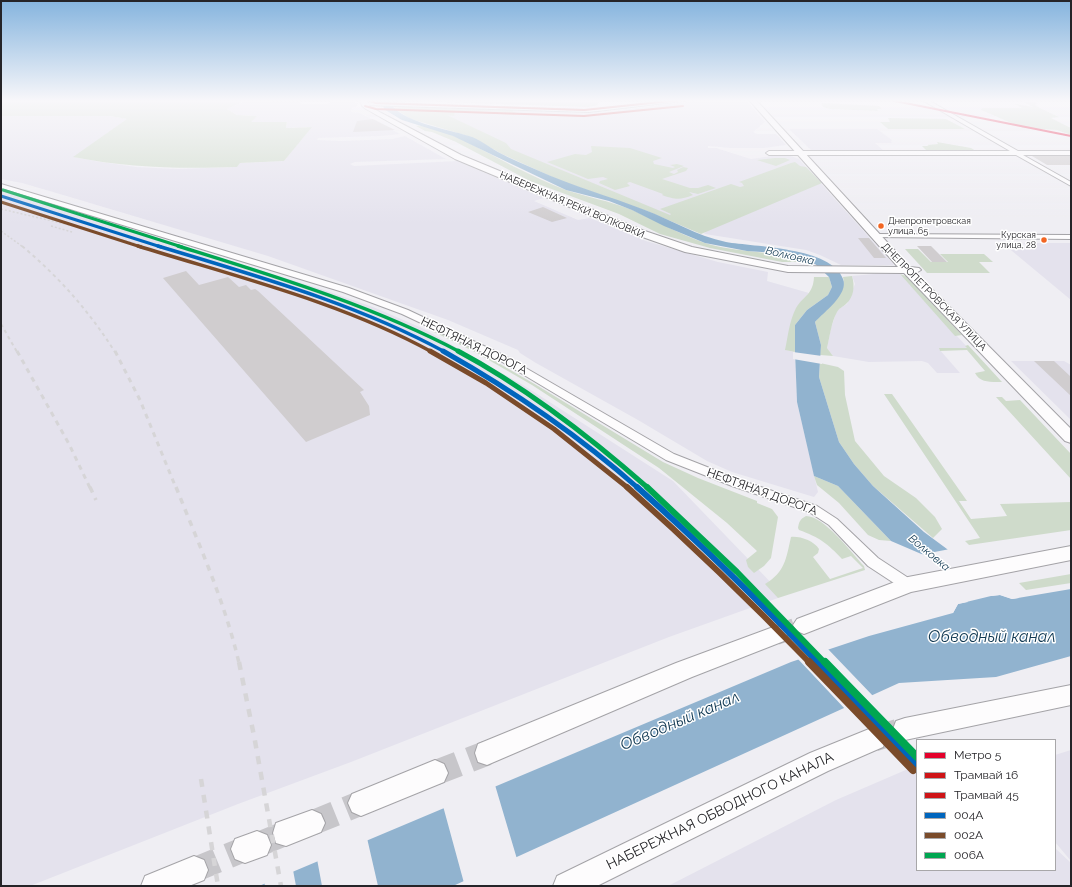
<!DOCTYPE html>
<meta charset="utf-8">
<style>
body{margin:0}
#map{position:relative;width:1072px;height:887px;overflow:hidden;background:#efeef3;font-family:Raleway,sans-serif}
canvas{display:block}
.frame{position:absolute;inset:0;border:2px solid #252428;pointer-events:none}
.legend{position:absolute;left:916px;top:739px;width:140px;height:132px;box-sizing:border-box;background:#fff;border:1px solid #a8a7a9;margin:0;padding:5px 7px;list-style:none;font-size:12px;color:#252428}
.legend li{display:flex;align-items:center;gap:8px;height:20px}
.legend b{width:20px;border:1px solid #a8a7a9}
</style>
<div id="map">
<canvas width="1072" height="887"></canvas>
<div class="frame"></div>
<ul class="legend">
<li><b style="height:5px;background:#e4002b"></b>Метро 5</li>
<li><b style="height:5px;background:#ce1417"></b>Трамвай 16</li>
<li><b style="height:5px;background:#ce1417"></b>Трамвай 45</li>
<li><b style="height:5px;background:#0065bd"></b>004А</li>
<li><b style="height:5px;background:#7a4b2a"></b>002А</li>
<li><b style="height:5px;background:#00a651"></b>006А</li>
</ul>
</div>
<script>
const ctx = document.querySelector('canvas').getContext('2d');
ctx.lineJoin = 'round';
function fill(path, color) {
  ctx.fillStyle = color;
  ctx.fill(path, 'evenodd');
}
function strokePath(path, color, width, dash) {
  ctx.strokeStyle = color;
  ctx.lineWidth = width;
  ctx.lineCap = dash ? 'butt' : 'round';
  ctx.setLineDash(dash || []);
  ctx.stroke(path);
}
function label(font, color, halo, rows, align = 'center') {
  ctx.font = font + ' Raleway,sans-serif';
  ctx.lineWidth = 3;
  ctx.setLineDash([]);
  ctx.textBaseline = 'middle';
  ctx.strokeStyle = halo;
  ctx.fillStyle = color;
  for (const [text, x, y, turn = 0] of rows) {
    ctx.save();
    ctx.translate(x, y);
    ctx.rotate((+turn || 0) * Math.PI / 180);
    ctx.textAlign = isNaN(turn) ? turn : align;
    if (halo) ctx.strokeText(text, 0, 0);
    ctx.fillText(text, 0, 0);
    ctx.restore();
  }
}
const built = new Path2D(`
 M256,100H270L269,102H301L300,104H328L332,100H355V103H358L356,107H353L351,112L360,113L400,134L381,136L318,138L317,140L341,141L392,139L405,136L446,159L355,162L350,164L354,166L457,161L544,198L534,201L578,220L590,218L646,241L718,262L768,272L767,281L809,293L797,307L786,350L795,352L797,402L818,492L814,497L732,472L707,461L638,420L536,363L520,353L518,350L448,320L268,256L53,192L22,183L1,179V116H110L128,119L74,157L95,161L136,167L177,169L237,167L240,163L284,161L311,127L286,128L287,122H250L257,116L237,115L227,109L244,101Z
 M703,100H746L765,122L753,132L757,134H776L786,145L764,148H730L708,146V148H716L751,159L785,154L799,159L894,265H841L820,255L806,250L705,234L704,233L706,232L420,116L403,107L595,113Z
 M789,129H877L892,140L891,142L893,143H875L883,150L881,151L811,150Z
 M1,190L321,289L373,307L422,328L523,385L673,481L780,592L778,598L669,637L351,762L238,804L30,886H1Z
 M1023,243H1071V300L1006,246H1027Z
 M874,274H900L968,348L939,349L960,373H937L928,363L922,361L869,362L833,356L827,348L831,328L837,310L847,304L855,284L852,276Z
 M1011,361H1064L1071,365V420Z
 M1071,750V861L1055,842V755Z
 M917,767V870H1055V848L1071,863V886H668L836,800L908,769Z`);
const green = new Path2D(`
 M1,100H256L244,101L227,109L237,115L257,116L251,122H287L286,128L312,127L284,161L240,163L237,167C180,169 130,168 73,157L127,119L110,116H1Z
 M390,100H599L597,105L588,107Z
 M1021,100H1036L1039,102H1035L1037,104L1035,105L1038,107L1059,117L1051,118L1071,128V135L1057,130L1023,128L981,110L982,108H1022L1015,104L1033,107Z
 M821,103L879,106L882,109H877L878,111L830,109L823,107Z
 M403,107L513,110V112H516L514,115L501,114L506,112L484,111L482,112L476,111H455L454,116L447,115L506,143L511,149L670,215L671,214L660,209L731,184L740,187L744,186L742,183L739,182L791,163L795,162L800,166L806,167L822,183L701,234L647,211L561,181L502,154L471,137L411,119L393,108Z
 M888,118L946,119L965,129H888L880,122H890Z
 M416,126C437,122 498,159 519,169C534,176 550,184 566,190C587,197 609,201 630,209C655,219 678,234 705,243C737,253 772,250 806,262H782L710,248L660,234L619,214L530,181L456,142L432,132L425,131Z
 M937,142L971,148L976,151L911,150H926L922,146H929L927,145L938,144Z
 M591,146L630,148L662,158L653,161L654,164L673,168L675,167L670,165L677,164L684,166L669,172L674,174L678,172L677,170L683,167L688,168L686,171L662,179L690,188H698L708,185L716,188L698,194L689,192L693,195C680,200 676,200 662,195L663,194L630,182L627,183L630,186L615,190L599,183L600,181L608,179L603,177L588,179L547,162L575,154L586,155L592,152Z
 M775,158H785L790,160L776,166L757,160Z
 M905,249H918L931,262H948L940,254H984L993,262H979L990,273H927Z
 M900,274L906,276L962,335L955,336Z
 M852,276C855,286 854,297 846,304C843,307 839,308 837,312C831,323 830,336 827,348L833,356L820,355L821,345L815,322C824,311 848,293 843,277Z
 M814,277H829L832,287L828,295L807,310L795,325V352L785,350C788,336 789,322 796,308C804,295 813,295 814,277Z
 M430,330L446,336L481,353L538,386L663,462L698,478L757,501V503L772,509L778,517L771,558L764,566L754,573L748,567L746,560L757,551L727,523L659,468L532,385L475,352Z
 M968,345L1002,382C991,382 980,383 975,373L985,371L967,350L940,351L939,348H967L965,346Z
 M820,363L838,367L844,371L845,395L855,441L884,476L916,498L935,517L942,529L933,538L873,486L854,464L839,442L819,377Z
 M884,394H892L967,501H959L971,519L1007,516L1000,504L1071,502V530L969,545L965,541L980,538Z
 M996,397H1002L1006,401L1020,400L1071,454V479Z
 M814,476L838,486L891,541L879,540L868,535L839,503L817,485Z
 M806,516C824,516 851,552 864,566L865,570L778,598L765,584C785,572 786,559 791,537C800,536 814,541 819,549L818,553L813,557L830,579L863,568L851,556L842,559C828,544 819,537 799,530L798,528C799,522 800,519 806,516Z
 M1071,574V583L1026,590L1019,583Z`);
const water = new Path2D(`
 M380,100H388C399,122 447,129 469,136C479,139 489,147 498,152C511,159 524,164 537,170C572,186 609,196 645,210C672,220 697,236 726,242C754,247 832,247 843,279C849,294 824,312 815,322L821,345L819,377L839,442L854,464L873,486L924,532L947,549L991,596L1000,595L1012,599L1071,589V656L996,677L899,683L453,886H259L791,662L869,636L953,613L958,604L968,602L926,556L891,541L838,486L814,476L797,402L795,352V325L807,310L828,295L832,287L829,277L815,264L777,253L747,251L705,243L664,226L632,210L609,201L566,190L453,136L402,120L385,110Z`);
const pier = new Path2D(`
 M793,352L822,356V364L793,359Z
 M950,549L992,594L1000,593L1012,597L1017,596L1019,598L1012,599L1000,595L991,596L958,604L953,613L952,611L957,603L965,601L925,558L919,555Z
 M827,648L874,697L846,710L797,658Z
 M495,785L517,859L464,883L443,806Z
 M367,838L378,886H322L317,859Z
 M293,870L296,886H265L264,881Z`);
const building = new Path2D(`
 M373,119L395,130L353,132L357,121Z
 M1032,156H1071V165H1047Z
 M543,207L567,218L552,222L528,212Z
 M858,238H869L886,258H874Z
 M917,246H931L947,262H932Z
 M186,271L199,285L228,277L239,287L246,285L251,290L255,289L258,291L364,390L360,392L369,406L370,415L306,442L163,278Z
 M1034,361H1054L1071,377V396Z`);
const secondaryTunnelFar1 = new Path2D(`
 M776,635L804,625`);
const secondaryTunnel = new Path2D(`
 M874,739L905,729
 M435,773L487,753
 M312,823L361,803
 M257,845L286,833
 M194,870L245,849`);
const street = new Path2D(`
 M675,100H691L589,112L364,105L362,104L364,103L589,110Z
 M922,100H928L1018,151H1071V155H1023L1071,182V186L1016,155H769L766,153L769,151H1010Z
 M1,184L349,288L408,310L505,356L674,454L740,480L817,506L837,519L878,558L913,581L915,585L913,589L908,590L903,589L868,566L829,525L809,512L732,486L666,460L499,360L402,314L343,292L1,188Z
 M876,234L1071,235V239L874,237L873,236Z`);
const secondary = new Path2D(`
 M360,100H366L370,107L461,155L642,230L692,247L788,266L898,267L749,100H756L910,267L919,268L921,270L916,273L1071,429V443L1065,441L904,273L788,272L685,252L634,234L455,159L366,109L362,106Z
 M1071,546V560L911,592L804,634L797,631L793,625L797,619L908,577Z
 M776,626L784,629L787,635L784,641L692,677L487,765L478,762L475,753L478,744L676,663Z
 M1071,685V705L905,740L896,737L893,729L896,721L905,718Z
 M874,727L883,731L886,739L883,747L828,771L597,886H553L557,876L810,753Z
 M435,760L444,764L448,773L444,782L361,816L352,812L348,803L352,794Z
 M312,810L321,814L325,823L321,832L286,846L276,843L273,833L276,823Z
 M257,831L267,835L271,845L267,855L245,863L235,859L231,849L235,839Z
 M194,856L204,860L208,870L204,880L189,886H141L145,876Z`);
const railFar4 = new Path2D(`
 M1,209L78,227L144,246
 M51,226L72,232
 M1,231L23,247`);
const railFar3 = new Path2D(`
 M22,246C59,277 89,311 115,352
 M1,324L17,352`);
const railFar2 = new Path2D(`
 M17,351L69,444L90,488
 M115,351L140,400L176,488`);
const railFar1 = new Path2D(`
 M90,487L96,500
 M176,487C199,545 225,602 239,663`);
const rail = new Path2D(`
 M239,662L255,741L281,886
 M201,779L218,886`);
const rail1Far4 = new Path2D(`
 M1,196L161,247`);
const rail1Far3 = new Path2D(`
 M158,246C256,276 355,303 445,352`);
const rail1Far2 = new Path2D(`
 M443,351C512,390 578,435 638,488`);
const rail1Far1 = new Path2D(`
 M637,487C700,543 760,602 818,663`);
const rail1 = new Path2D(`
 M817,662L917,766`);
const rail2Far4 = new Path2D(`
 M1,202L141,247`);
const rail2Far3 = new Path2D(`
 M138,246C237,277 341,302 432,352`);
const rail2Far2 = new Path2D(`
 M430,351L486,383L554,429L628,488`);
const rail2Far1 = new Path2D(`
 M627,487C690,543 751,602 810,663`);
const rail2 = new Path2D(`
 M809,662L913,770`);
const rail3Far4 = new Path2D(`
 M3,190L182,247`);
const rail3Far3 = new Path2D(`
 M178,246C274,276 371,305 460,352`);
const rail3Far2 = new Path2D(`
 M458,351C527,388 589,436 648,488`);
const rail3Far1 = new Path2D(`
 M647,487L737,572L825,663`);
const rail3 = new Path2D(`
 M825,662L917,757`);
const tram1 = new Path2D(`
 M368,100L376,103L584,110L680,100`);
const tram2 = new Path2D(`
 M365,106L376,109L584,116L683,106`);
const metro1 = new Path2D(`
 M890,100L1071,136`);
const markers = [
 [881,226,3.5,"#f26522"],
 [1044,240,3.5,"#f26522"]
];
const farBusnames = [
 ["Днепропетровская",888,221],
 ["улица, 65",888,231],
 ["Курская",1036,235,"right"],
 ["улица, 28",1036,245,"right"]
];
const farStreetnames = [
 ["НАБЕРЕЖНАЯ РЕКИ ВОЛКОВКИ",572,205,23],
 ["ДНЕПРОПЕТРОВСКАЯ УЛИЦА",934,297,46]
];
const farWaternames = [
 ["Волковка",790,256,13],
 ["Волковка",929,553,40]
];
const streetNames = [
 ["НЕФТЯНАЯ ДОРОГА",474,346,26],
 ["НЕФТЯНАЯ ДОРОГА",762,492,20]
];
const nearStreetnames = [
 ["НАБЕРЕЖНАЯ ОБВОДНОГО КАНАЛА",720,811,-26]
];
const nearWaternames = [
 ["Обводный канал",992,637],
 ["Обводный канал",680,721,-23]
];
fill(built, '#e4e2ed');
fill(green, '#cfdbcb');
fill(water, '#91b3cf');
fill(pier, '#efeef3');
fill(building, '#d0cdcf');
strokePath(secondaryTunnelFar1, '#c7c6ca', 20, [20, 10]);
strokePath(secondaryTunnel, '#c7c6ca', 25, [25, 12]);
strokePath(street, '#a4a3a7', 2);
strokePath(secondary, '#a4a3a7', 2);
fill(street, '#fdfcfd');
fill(secondary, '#fdfcfd');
strokePath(railFar4, '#d6d5d7', 1.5, [2, 2]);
strokePath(railFar3, '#d6d5d7', 2, [3.5, 3.5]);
strokePath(railFar2, '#d6d5d7', 3, [5, 5]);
strokePath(railFar1, '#d6d5d7', 3.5, [6, 6]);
strokePath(rail, '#d6d5d7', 4.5, [8, 8]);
strokePath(rail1Far4, '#0065bd', 3);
strokePath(rail1Far3, '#0065bd', 3.5);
strokePath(rail1Far2, '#0065bd', 5);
strokePath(rail1Far1, '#0065bd', 6);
strokePath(rail1, '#0065bd', 8);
strokePath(rail2Far4, '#7a4b2a', 3);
strokePath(rail2Far3, '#7a4b2a', 3.5);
strokePath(rail2Far2, '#7a4b2a', 5);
strokePath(rail2Far1, '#7a4b2a', 6);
strokePath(rail2, '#7a4b2a', 8);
strokePath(rail3Far4, '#00a651', 3);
strokePath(rail3Far3, '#00a651', 3.5);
strokePath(rail3Far2, '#00a651', 5);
strokePath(rail3Far1, '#00a651', 6);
strokePath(rail3, '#00a651', 8);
strokePath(tram1, '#ce1417', 2);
strokePath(tram2, '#ce1417', 2);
strokePath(metro1, '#e4002b', 2);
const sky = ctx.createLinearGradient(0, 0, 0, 224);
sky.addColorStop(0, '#85b4de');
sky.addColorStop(0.45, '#f8f7fa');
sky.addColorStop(1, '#f8f7fa00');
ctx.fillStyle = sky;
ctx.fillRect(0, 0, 1072, 224);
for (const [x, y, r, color] of markers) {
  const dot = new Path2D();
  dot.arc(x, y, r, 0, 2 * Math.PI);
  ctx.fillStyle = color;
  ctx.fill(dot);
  strokePath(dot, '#fff', 1.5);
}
label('9px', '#252428', '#fff', farBusnames, 'left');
label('10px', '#252428', '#fff', farStreetnames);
label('italic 11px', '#103852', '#fff', farWaternames);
label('12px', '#252428', '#fff', streetNames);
label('14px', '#252428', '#fff', nearStreetnames);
label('italic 16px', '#103852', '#fff', nearWaternames);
</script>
